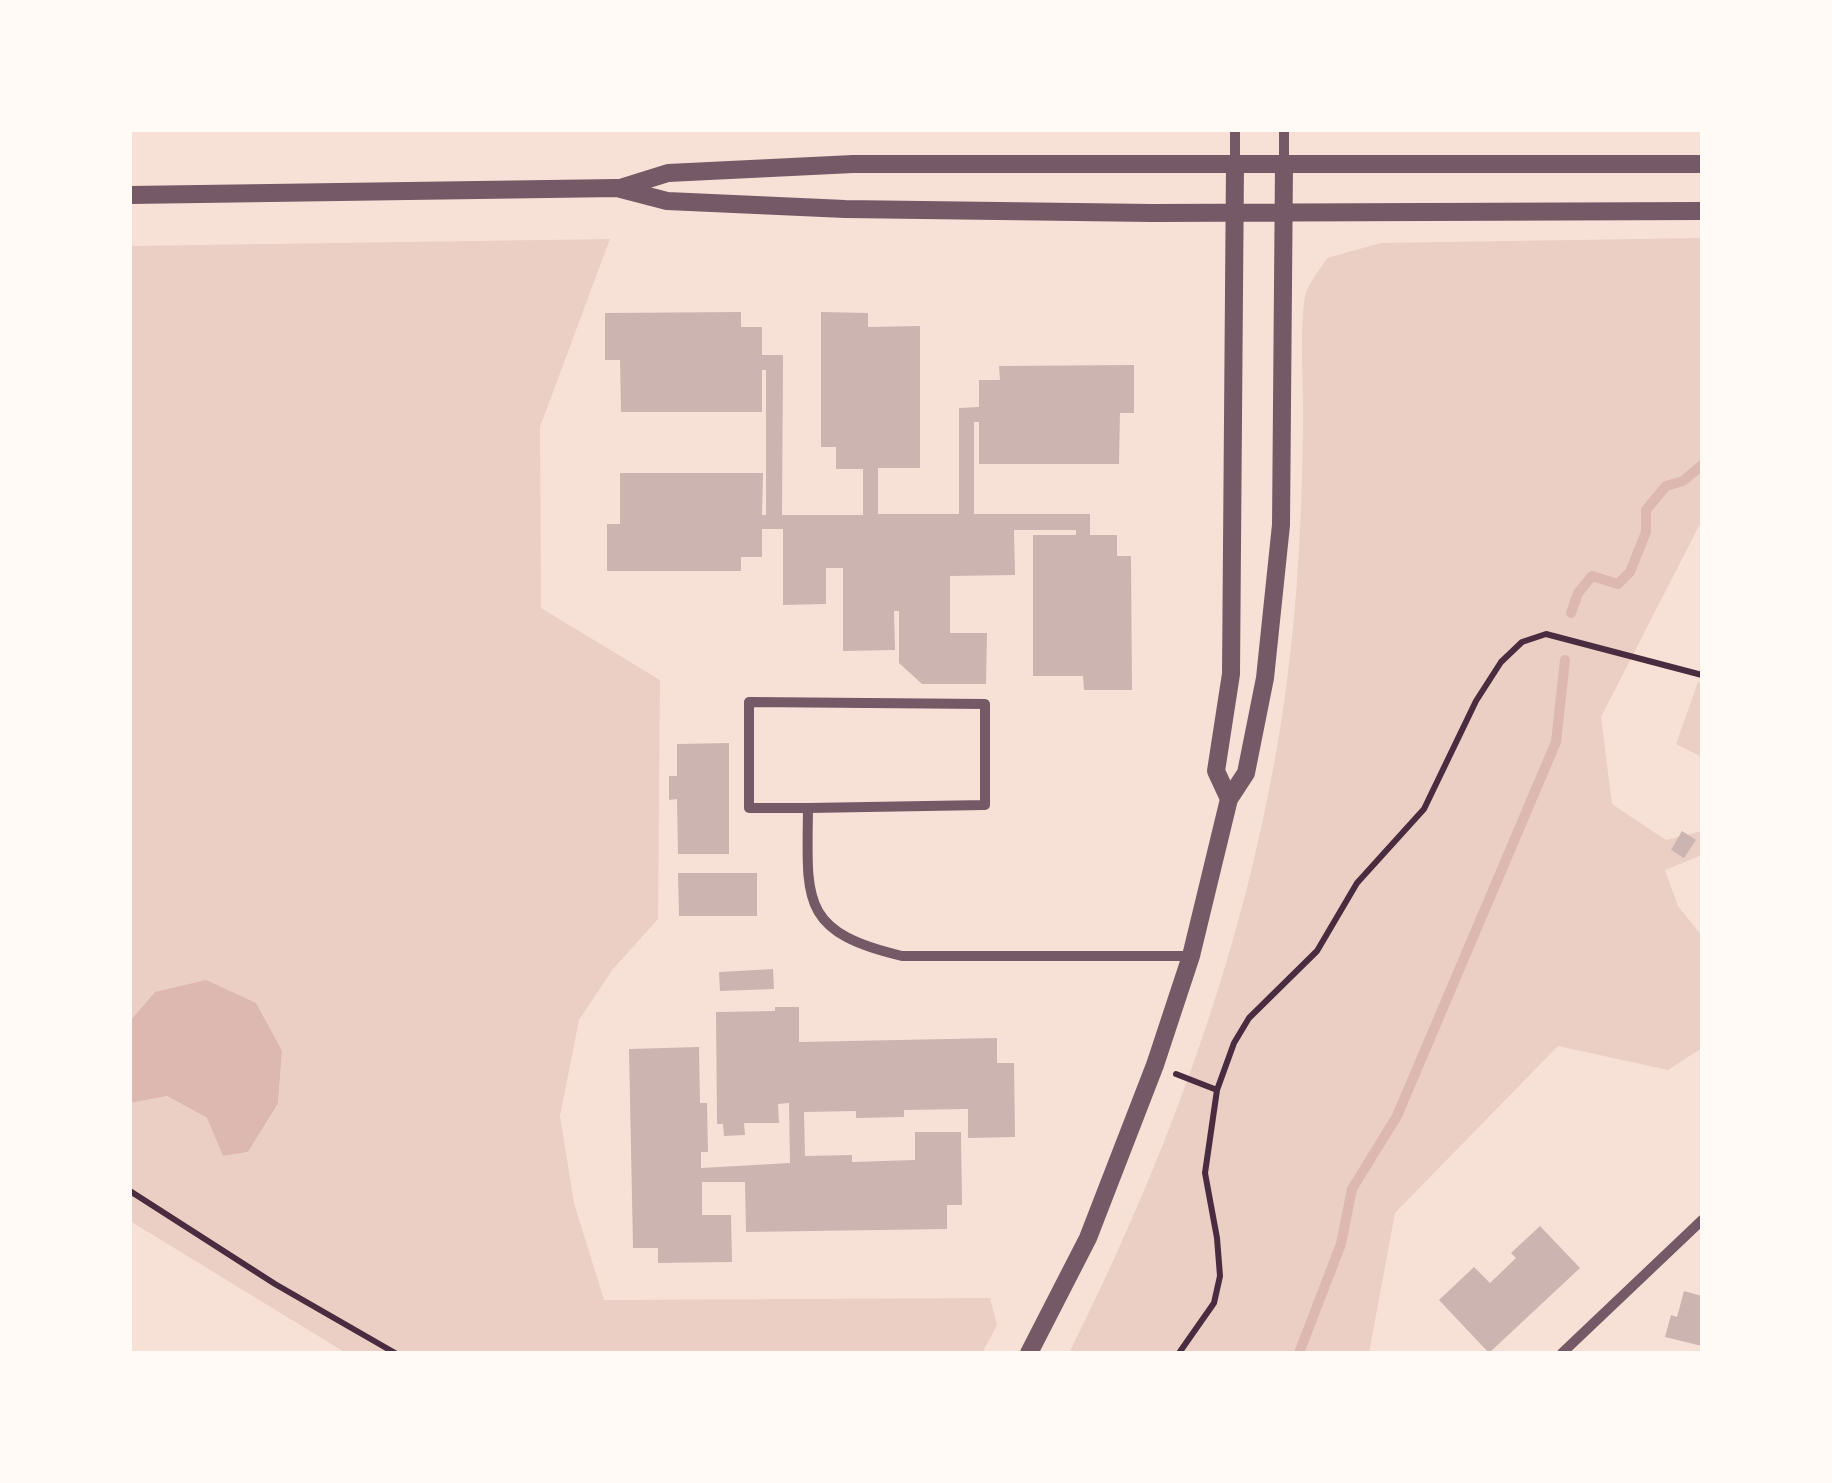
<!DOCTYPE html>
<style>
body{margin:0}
#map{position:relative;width:1832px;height:1483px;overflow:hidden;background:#f7e1d7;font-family:"Noto Sans",sans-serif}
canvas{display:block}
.frame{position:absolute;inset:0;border:132px solid #fffaf5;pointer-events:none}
</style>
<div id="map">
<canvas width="1832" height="1483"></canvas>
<div class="frame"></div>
</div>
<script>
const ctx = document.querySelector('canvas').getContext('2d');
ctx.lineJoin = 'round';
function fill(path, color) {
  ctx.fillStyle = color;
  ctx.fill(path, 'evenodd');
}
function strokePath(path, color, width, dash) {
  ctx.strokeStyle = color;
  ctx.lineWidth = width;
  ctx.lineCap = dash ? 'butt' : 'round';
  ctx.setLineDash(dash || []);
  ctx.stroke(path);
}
const green = new Path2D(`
 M1702,238V520L1601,717L1612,804L1666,840L1702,831V855L1665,870L1678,906L1702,936V1048L1668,1070L1558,1046L1395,1213L1369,1353H1069C1175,1142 1256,917 1287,681C1298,597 1302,511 1303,425C1304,388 1299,332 1305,297C1307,284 1320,270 1327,258L1381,243Z
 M610,239L540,427L541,608L660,680L658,919L613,969L579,1020L560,1116L574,1203L604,1300L990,1298L997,1325L982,1353H346L130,1221V1103L167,1096L208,1119L223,1156L248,1152L278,1105L282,1051L155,992L130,1021V246Z
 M1698,682L1702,683V757L1676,744Z`);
const water = new Path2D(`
 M206,980L256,1003L282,1051L278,1104L248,1152L223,1156L207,1118L167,1096L130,1103V1021L155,992Z`);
const stream = new Path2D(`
 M1571,613L1578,593L1592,576L1618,584L1630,572L1646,532V510L1666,486L1683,481L1702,465
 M1299,1353L1341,1244L1352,1189L1397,1116L1556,742L1565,660`);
const building = new Path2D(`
 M741,312V327H762V355H783L782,515H863V469H836V447H821V312L868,313V327L920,326V468H878V514H959V408L979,407V380H1000L999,366L1134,365V413H1120L1119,464H979V422H974V514H1090V535H1117V556H1131L1132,690H1084L1083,676H1033V535H1076V530H1014L1015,575L950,576V633H987L986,684H922L899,663V611H894L895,650L843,651V568H826V604L783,605V529H762V557H741V571H607V524H620V473H763L762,515H766V370H762V412H621L620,360H605V313Z
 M729,743V854H678L677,799L669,800V776H677V744Z
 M1682,831L1696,840L1684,858L1671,850Z
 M678,873H757V916H679Z
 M773,969L774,989L720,991L719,972Z
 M775,1007H799V1042L997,1038V1063H1014L1015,1137L968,1138V1109L904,1110V1117L856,1118V1111L804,1112L805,1156L852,1155V1162L915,1160V1132H961L962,1205H947V1229L746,1232L745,1182H702V1215H731L732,1262L658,1263V1248H633L629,1049L699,1047L700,1103H707L708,1152H701V1168L790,1163L789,1103L778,1104L779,1123H744L745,1135L724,1136L723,1124H717L716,1012L775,1011Z
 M1540,1226L1580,1268L1489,1353L1439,1300L1474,1267L1490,1283L1516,1258L1511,1253Z
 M1684,1291L1702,1296V1346L1665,1337L1671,1315L1677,1317Z`);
const path = new Path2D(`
 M1176,1074L1217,1090
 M130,1191L275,1284L395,1353
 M1179,1353L1214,1303L1220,1276L1217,1238L1205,1173L1217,1090L1234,1043L1249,1018L1317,951L1357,883L1424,809L1476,701L1501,662L1522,642L1546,634L1702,675`);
const minor = new Path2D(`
 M1235,164V130
 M1284,164V130
 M808,808H749V702L985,704V805L808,808C807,901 800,932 902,956H1191
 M1562,1353L1702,1220`);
const tertiary = new Path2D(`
 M620,188L668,173L853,164H1702
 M130,195L617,188L667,201L845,209L1152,213L1702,211
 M1229,799L1216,771L1231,674L1235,164
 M1029,1353L1088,1238L1155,1065L1191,956L1229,799L1246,773L1265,678L1281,525L1284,164`);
fill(green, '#ebcfc5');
fill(water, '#dcb8b0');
strokePath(stream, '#dcb8b0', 10);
fill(building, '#ccb4b1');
strokePath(path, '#4a2c40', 6);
strokePath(minor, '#755966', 10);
strokePath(tertiary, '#755966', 18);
</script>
